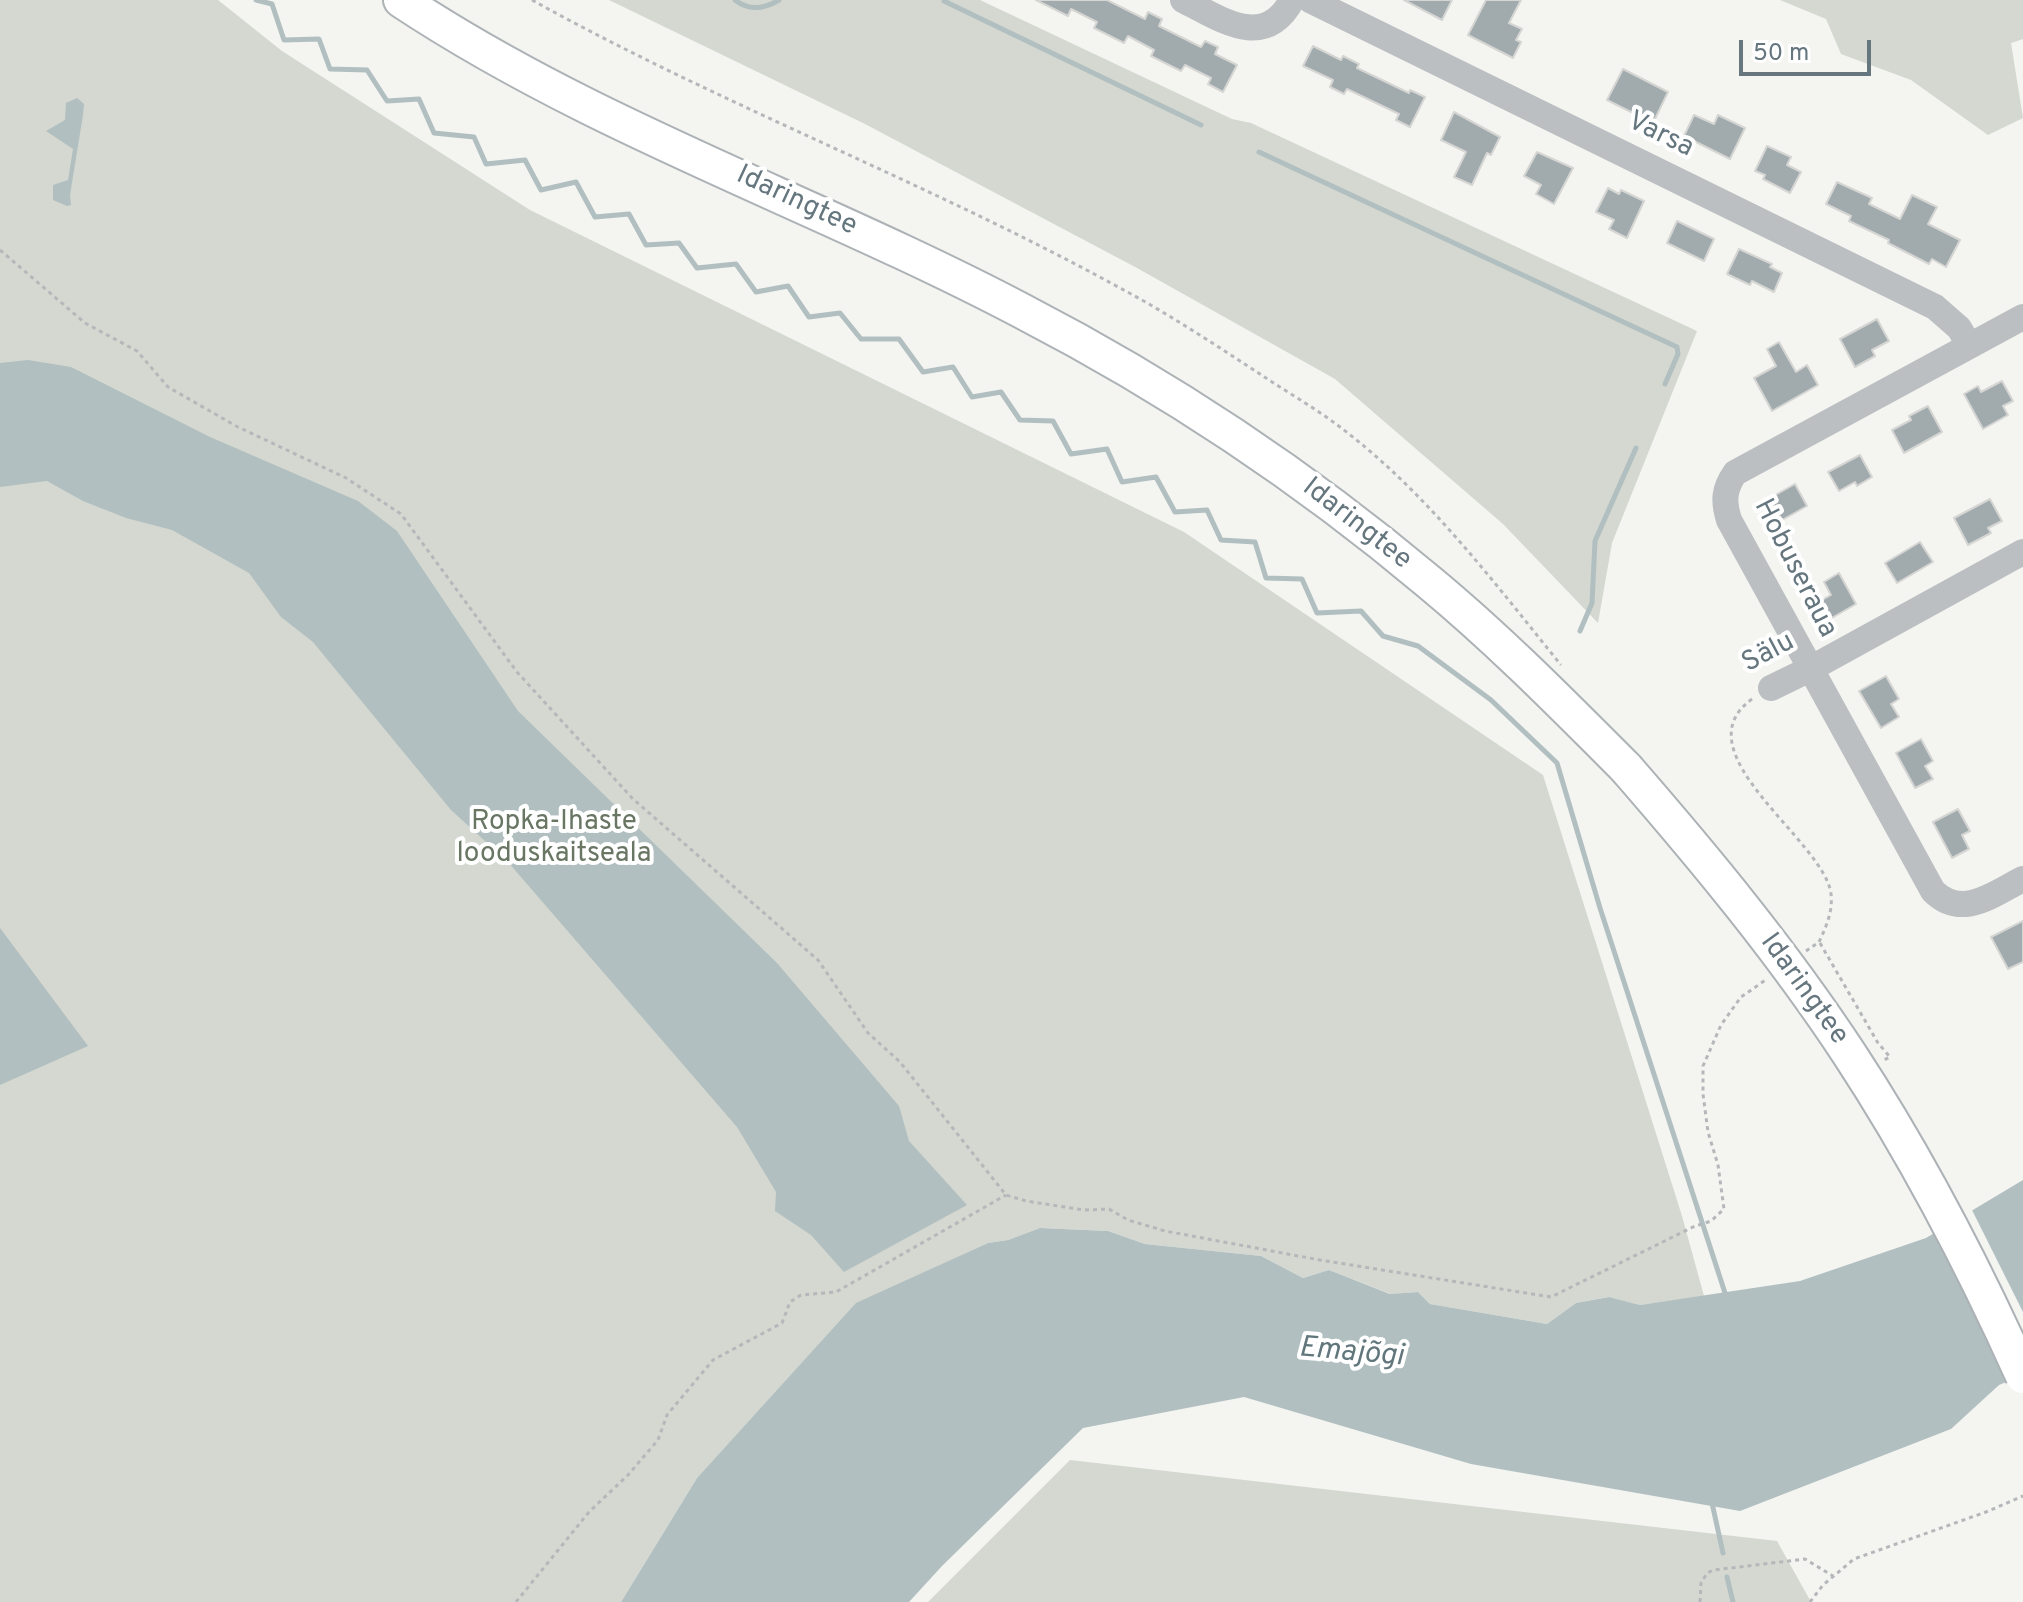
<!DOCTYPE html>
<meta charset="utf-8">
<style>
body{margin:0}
#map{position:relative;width:2023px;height:1602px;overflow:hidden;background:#f4f4f0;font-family:Overpass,sans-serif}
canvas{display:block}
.scale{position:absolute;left:1739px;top:40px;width:132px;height:36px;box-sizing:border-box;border:4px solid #65767f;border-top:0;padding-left:10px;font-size:24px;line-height:28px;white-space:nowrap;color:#65767f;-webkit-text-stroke:6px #fff;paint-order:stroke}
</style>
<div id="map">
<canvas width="2023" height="1602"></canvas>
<div class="scale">50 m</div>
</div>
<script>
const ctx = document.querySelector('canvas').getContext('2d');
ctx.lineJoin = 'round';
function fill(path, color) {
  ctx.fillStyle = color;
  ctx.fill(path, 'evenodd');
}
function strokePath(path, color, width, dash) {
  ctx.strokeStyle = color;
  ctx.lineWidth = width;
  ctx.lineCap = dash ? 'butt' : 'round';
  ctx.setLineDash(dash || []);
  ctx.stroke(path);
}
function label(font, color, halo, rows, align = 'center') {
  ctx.font = font + ' Overpass,sans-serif';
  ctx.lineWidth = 8;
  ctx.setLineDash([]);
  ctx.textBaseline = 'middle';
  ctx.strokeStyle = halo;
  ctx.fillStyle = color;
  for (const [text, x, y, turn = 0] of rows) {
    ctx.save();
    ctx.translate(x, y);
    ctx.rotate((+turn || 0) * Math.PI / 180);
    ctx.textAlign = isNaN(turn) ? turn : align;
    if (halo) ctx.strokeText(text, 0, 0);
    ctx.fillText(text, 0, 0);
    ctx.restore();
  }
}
const green = new Path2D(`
 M0,0H218L282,51L530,210L1184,532L1543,775L1682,1216L1704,1296L1640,1305L1608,1297L1576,1303L1547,1324L1430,1304L1418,1292L1391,1294L1329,1270L1303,1278L1261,1256L1145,1244L1108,1231L1040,1228L1008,1240L988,1243L856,1304L697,1478L621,1602H0Z
 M609,0H980L1232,119L1251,123L1697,331L1612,543L1598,623L1503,524L1335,379L1137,268L865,124Z
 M1780,0H2023V39L2011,43L2023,118L1988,135L1911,80L1841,54L1826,19Z
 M1070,1460L1777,1541L1811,1602H928Z`);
const water = new Path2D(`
 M77,98L84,104L83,115L70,195L71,205L67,206L53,200V185L68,180L73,149L46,131L65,120L66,103Z
 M28,360L71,367L210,437L358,501L397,531L518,711L777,963L899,1106L909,1141L967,1205L844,1272L811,1235L775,1211L776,1192L737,1127L508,862L451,810L313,642L281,617L249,573L172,530L126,518L83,501L47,481L0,487V363Z
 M0,928L88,1046L0,1085Z
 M2023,1180V1375L1999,1385L1951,1429L1740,1511L1471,1464L1244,1397L1083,1428L942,1566L909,1602H621L697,1478L856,1303L988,1243L1008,1240L1040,1228L1108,1231L1145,1244L1261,1256L1303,1278L1329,1270L1390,1294L1418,1292L1430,1304L1547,1324L1576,1303L1609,1297L1640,1305L1800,1281L1926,1238Z`);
const pier = new Path2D(`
 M1970,1206L2023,1312V1379L1936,1227Z`);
const stream = new Path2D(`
 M256,0L272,4L284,40L319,39L330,69L367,70L387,101L419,99L434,133L474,137L486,164L525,160L541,190L576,182L595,217L629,214L646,245L679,243L697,268L736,264L756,292L788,286L809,317L840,313L861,339H899L923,372L953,367L972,397L1001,392L1020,420L1053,421L1071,454L1107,449L1122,482L1156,477L1175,512L1207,510L1221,540L1255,542L1266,578L1302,579L1317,613L1361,611L1383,636L1418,646L1491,700L1557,763L1600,908L1726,1296
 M735,0C749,11 764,9 779,0
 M944,1L1201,125
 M1259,152L1677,347L1678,354L1665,384
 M1580,631L1592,603L1595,541L1636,448
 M1712,1503L1723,1553
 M1727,1577L1733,1602`);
const building = new Path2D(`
 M1036,0H1107L1145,19L1148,12L1162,19L1159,26L1201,47L1205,41L1218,47L1215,54L1237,65L1223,92L1208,84L1211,78L1185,65L1181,71L1151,56L1154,50L1128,36L1124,43L1094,28L1097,22L1071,9L1068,16Z
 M1404,0H1452L1442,20Z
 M1486,0H1521L1509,23L1522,29L1516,40L1521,42L1513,58L1468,35Z
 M1313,46L1341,60L1343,56L1359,64L1357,68L1409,93L1410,90L1425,97L1410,127L1396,120L1399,114L1347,89L1344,94L1330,87L1333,80L1303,66Z
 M1623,69L1668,92L1653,123L1607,100Z
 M1454,112L1500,137L1491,155L1487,153L1472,185L1454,177L1466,152L1441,140Z
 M1694,115L1714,124L1718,115L1745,128L1730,159L1684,136Z
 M1767,146L1791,157L1787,165L1801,172L1790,193L1763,179L1765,175L1755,171Z
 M1537,152L1573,168L1554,204L1536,194L1541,185L1524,176Z
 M1837,182L1872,198L1869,204L1900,219L1912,195L1937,207L1928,224L1960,240L1946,267L1932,259L1929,264L1888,243L1889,240L1849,221L1851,216L1826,204Z
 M1608,188L1619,194L1621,190L1644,201L1627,238L1609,229L1614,220L1596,212Z
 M1677,221L1714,239L1704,261L1667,243Z
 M1739,249L1772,264L1770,267L1782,273L1774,292L1752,281L1750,285L1727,274Z
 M1877,319L1889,341L1872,350L1875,356L1855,367L1840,339Z
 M1779,342L1796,372L1807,365L1818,385L1772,411L1754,378L1776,366L1767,349Z
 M2002,381L2013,401L2003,406L2008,415L1983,429L1964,394L1978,386L1981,392Z
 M1928,406L1942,432L1904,453L1892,430L1911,420L1909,416Z
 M1860,455L1872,477L1857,486L1855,482L1839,491L1828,472Z
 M1795,484L1807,506L1782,520L1770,498Z
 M1990,499L2002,521L1988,528L1991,533L1968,545L1954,518Z
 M1920,542L1933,562L1897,583L1885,563Z
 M1839,573L1856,604L1823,623L1813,605L1831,595L1824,582Z
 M1886,676L1899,699L1891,704L1899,717L1881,728L1859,691Z
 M1921,739L1933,761L1925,766L1933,779L1915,788L1896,753Z
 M1958,809L1970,831L1962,835L1969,849L1952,858L1933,822Z
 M2023,921V962L2008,969L1991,937Z`);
const path = new Path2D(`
 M532,0C723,106 929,183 1120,288C1169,314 1217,346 1263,376C1287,392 1313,407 1336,424C1425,490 1492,580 1561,665
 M0,250L85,323L137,351L168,387L236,426L346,478L401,514L517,672L633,799L818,960L868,1033L900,1062L1006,1195L1026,1201L1084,1210L1109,1209L1128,1220L1165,1231L1320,1260L1551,1297L1693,1227L1711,1221L1724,1209L1718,1165L1708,1132L1703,1094V1066L1721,1025L1741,997L1767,979
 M1752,699C1678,752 1825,841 1831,894C1833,912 1826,927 1819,942
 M1820,943L1878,1043L1890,1057L1884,1060
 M1806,951L1819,942
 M516,1602L589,1512L628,1475L658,1440L667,1415L713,1360L782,1323L790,1302L801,1295L836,1292L1006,1195
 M1700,1602L1701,1583L1707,1573L1714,1570L1805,1559L1833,1576
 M1810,1602L1823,1585L1854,1559L1986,1512L2023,1496`);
const minor = new Path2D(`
 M1183,0C1221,19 1264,51 1292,0
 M1310,0L1935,307L1959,328L1969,345
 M2023,317L1735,473C1724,489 1723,501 1729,520L1933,891C1962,920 1993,894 2023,879
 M1771,688L1810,669L2023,552`);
const major = new Path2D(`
 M401,0C594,128 817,203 1022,311C1167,386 1304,477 1429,582C1499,640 1562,704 1626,768`);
const majorBridge = new Path2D(`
 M1626,768C1706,860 1783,953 1850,1055C1917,1157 1973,1265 2023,1376`);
const streetNames = [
 ["Varsa",1660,136,26],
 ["Idaringtee",796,202,25],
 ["Idaringtee",1356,525,38],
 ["Hobuseraua",1794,569,63],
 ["Sälu",1769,654,-28],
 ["Idaringtee",1803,990,54]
];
const parkNames = [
 ["Ropka-Ihaste",554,823],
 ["looduskaitseala",554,855]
];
const waterNames = [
 ["Emajõgi",1351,1354,5]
];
fill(green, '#d4d8d0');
fill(water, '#b1bfc1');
fill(pier, '#f4f4f0');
strokePath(stream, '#b1bfc1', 5);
fill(building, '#a1abae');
strokePath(building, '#d5d5d3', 2);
strokePath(major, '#acb2b5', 38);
strokePath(path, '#b5b8ba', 3, [4, 4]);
strokePath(minor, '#bbbfc2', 26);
strokePath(major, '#fff', 34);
strokePath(majorBridge, '#acb2b5', 38, []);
strokePath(majorBridge, '#fff', 34);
label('28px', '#65767f', '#fff', streetNames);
label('28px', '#697664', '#fff', parkNames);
label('italic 30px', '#61777c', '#fff', waterNames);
</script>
